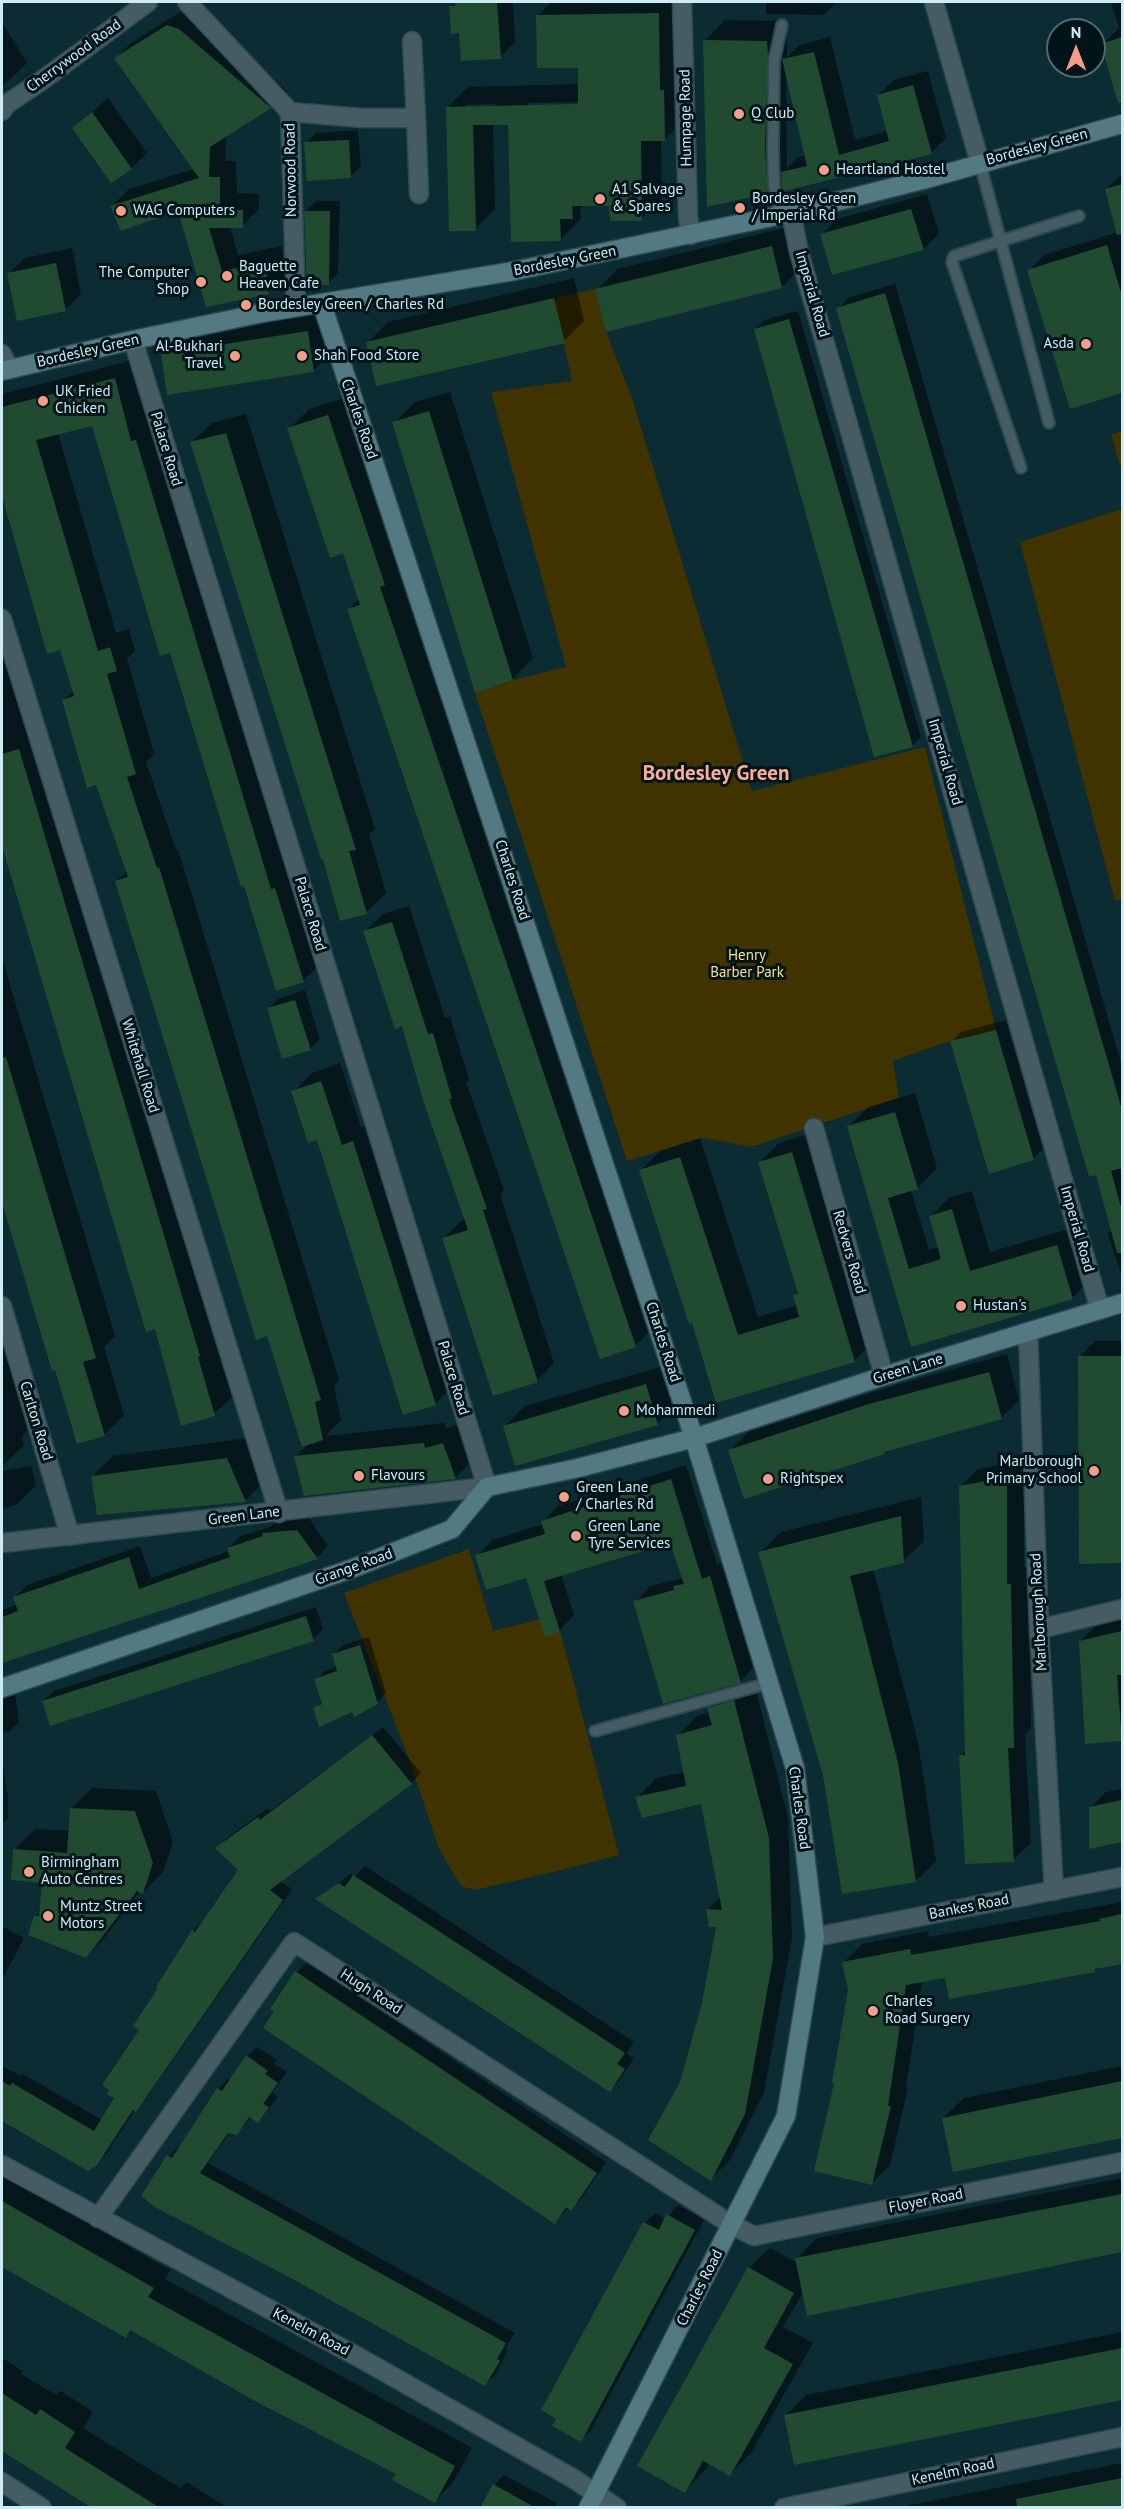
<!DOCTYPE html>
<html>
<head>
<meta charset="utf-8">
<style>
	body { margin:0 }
	#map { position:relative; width:1124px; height:2509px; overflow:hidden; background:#0b2c33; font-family:"PT Sans",sans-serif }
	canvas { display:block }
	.frame { position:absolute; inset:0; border:3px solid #ceecf3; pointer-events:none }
	.north { position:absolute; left:1046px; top:18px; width:60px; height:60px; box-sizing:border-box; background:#001419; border:2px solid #526a70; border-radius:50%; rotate:0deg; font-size:16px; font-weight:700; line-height:24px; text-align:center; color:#ceecf3 }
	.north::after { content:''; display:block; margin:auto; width:21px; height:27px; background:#f49e8a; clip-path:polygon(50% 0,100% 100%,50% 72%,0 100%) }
</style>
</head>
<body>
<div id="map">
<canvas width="1124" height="2509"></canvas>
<div class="frame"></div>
<div class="north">N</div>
</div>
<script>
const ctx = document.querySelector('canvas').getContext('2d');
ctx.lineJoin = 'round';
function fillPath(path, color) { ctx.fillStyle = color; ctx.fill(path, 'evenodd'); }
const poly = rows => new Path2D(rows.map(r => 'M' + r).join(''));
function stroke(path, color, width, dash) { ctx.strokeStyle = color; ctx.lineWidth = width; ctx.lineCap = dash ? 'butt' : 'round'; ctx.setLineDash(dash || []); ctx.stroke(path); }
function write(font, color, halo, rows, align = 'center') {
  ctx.font = font + ' "PT Sans",sans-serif'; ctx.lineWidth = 6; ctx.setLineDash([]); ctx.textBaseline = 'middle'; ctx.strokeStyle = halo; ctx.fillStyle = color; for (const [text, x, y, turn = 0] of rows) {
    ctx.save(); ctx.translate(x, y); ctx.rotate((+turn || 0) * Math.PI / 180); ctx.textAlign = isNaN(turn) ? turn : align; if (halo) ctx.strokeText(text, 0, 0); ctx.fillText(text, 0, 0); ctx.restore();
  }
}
fillPath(poly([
	[595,289,606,332,632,398,752,791,925,747,996,1030,949,1041,893,1061,899,1098,751,1147,702,1138,627,1161,475,693,513,680,566,667,491,392,572,381,554,298],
	[1122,431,1122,472,1111,434],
	[1122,509,1122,899,1115,901,1020,542],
	[469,1549,493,1631,556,1615,619,1855,562,1870,475,1890,461,1886,439,1849,409,1759,344,1593]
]), '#403300');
fillPath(poly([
	[456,2,513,2,515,42,500,57,461,32,451,7],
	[552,2,679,2,685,119,665,139,661,140,662,199,641,219,611,204,585,204,580,209,581,219,560,240,509,123,493,124,495,209,475,229,447,108,468,87,579,84,579,66,538,15],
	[586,102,586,105,528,106,528,103],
	[496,104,493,107,466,108,466,105],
	[766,2,837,2,823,15,766,14],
	[1111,2,1122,2,1122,93,1117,95,1102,45,1119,28],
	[185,9,196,13,287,91,270,107,226,135,225,161,236,161,237,193,259,194,259,209,242,226,230,226,238,255,282,246,285,276,268,293,207,305,179,209,112,206,129,189,194,169,116,58,132,42],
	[725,20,787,21,787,57,799,45,830,37,855,140,888,131,878,95,894,80,928,71,946,138,931,153,783,176,767,192,705,41],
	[786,76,806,155,798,157,787,168],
	[2,22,27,63,12,78,2,85],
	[108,98,147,153,132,168,111,181,74,128],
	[358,130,361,166,351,176,306,143,316,133],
	[1122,174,1122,217,1115,219,1106,190],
	[927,194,939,233,924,249,833,273,822,234,837,219],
	[316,201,340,201,338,273,328,283,306,211],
	[792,226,802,267,782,287,597,290,617,269],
	[1122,231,1122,391,1071,407,1029,271,1044,255],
	[72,248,81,294,65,310,9,273,25,258],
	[574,278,584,321,564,341,368,342,388,322],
	[895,284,1122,1066,1121,1274,1108,1233,1112,1229,838,309,848,298],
	[798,311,921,737,912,746,756,329,764,320],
	[328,312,334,350,313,371,163,355,183,334],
	[133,360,149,423,155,422,322,962,303,981,171,651,93,424,58,433,116,633,129,629,135,651,127,659,154,754,146,762,176,850,178,849,339,1380,334,1386,341,1420,326,1436,444,1423,446,1428,463,1423,476,1457,455,1478,295,1457,309,1443,268,1334,116,881,127,871,97,784,64,700,74,690,61,648,48,652,2,491,2,394],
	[450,392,533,658,513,679,394,423,415,402],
	[347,397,655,1326,635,1346,349,609,359,599,344,551,289,429,309,409],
	[246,414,375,829,369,834,386,893,366,912,324,857,192,442,212,423],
	[2,636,233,1396,214,1414,156,1328,147,1330,2,841],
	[409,906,445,1018,450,1016,469,1080,466,1082,504,1190,500,1194,554,1363,537,1381,444,1238,461,1221,466,1219,403,1025,365,931,383,914],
	[2,958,115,1336,104,1347,124,1415,104,1435,56,1368,53,1369,2,1197],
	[305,990,320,1039,310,1049,268,1009,278,999],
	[1006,1020,1043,1149,1033,1159,951,1042,961,1032],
	[340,1063,361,1127,372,1123,454,1385,435,1404,317,1138,293,1092,312,1073],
	[915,1093,937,1168,918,1188,911,1190,929,1250,939,1247,930,1217,950,1197,972,1191,990,1252,1076,1227,1092,1279,1072,1298,912,1345,849,1126,868,1107],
	[812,1133,874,1341,854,1361,717,1401,693,1321,641,1170,660,1151,700,1138,758,1317,797,1305,794,1295,798,1291,760,1162,779,1143],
	[2,1330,29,1429,22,1437,24,1445,2,1466],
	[1095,1341,1122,1341,1122,1562,1081,1562,1079,1357],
	[1007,1354,1019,1400,1001,1418,887,1449,884,1453,730,1450,748,1432,889,1387],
	[667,1365,678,1403,657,1424,505,1426,525,1406],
	[248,1438,266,1480,246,1500,98,1514,92,1476,113,1456],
	[1024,1460,1024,1567,1029,1567,1031,1728,1025,1735,1031,1843,1013,1860,961,1756,966,1750,960,1487,978,1469],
	[686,1465,717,1564,725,1562,755,1666,740,1682,635,1602,650,1586,683,1578,671,1541,561,1574,574,1615,559,1631,527,1576,477,1556,492,1540,544,1524,543,1522,558,1506],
	[31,1466,36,1485,16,1505,2,1509,2,1471],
	[921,1497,924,1541,903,1561,873,1569,918,1742,936,1861,916,1881,824,1774,760,1553,781,1532],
	[309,1518,328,1546,317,1558,2,1661,2,1610,17,1604,15,1597,27,1585,140,1546,151,1578,229,1551,229,1548,240,1536,270,1527,276,1522],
	[316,1607,323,1629,313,1640,43,1701,54,1691],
	[1122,1616,1122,1739,1086,1742,1080,1641,1101,1621],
	[369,1637,386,1693,377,1703,353,1710,315,1709,323,1701,316,1680,325,1671,337,1666,334,1654,343,1645],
	[754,1682,788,1818,792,1938,764,2093,730,2160,711,2179,681,2082,703,2003,718,1926,708,1909,721,1896,702,1802,637,1798,656,1778,685,1772,678,1736,697,1716,710,1712,709,1708,729,1689],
	[15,1695,19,1722,9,1732,2,1733,2,1699],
	[383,1727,421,1773,411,1783,280,1881,292,1889,145,2100,135,2110,107,2153,96,2164,80,2165,2,2119,2,2066,21,2076,23,2074,102,2120,116,2097,142,2029,193,1931,203,1921,240,1870,217,1848,227,1838,268,1808,270,1811],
	[2,1759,8,1798,8,1818,2,1825],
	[92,1788,156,1791,173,1842,163,1872,143,1893,140,1891,106,1936,86,1957,35,1916,41,1911,44,1882,15,1849,35,1829,70,1831,71,1809],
	[1122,1789,1122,1840,1091,1847,1090,1808,1106,1792],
	[365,1866,634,2042,626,2054,634,2058,620,2080,610,2090,318,1899,350,1874,354,1877],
	[1122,1900,1122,1962,1099,1966,1095,1971,946,1976,922,1981,906,2087,908,2088,890,2165,872,2183,836,2081,849,1990,844,1962,862,1944,928,1931,929,1937,1117,1903],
	[2,1926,24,1938,2,1980],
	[307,1962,606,2162,581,2199,571,2209,569,2207,555,2222,272,2008,297,1972],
	[257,2047,277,2060,274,2064,287,2072,272,2093,278,2097,258,2121,251,2117,237,2133,230,2132,208,2163,515,2333,505,2349,508,2350,495,2375,485,2384,169,2156,178,2147,180,2148,218,2089,228,2079,231,2081,247,2056],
	[1122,2066,1122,2136,954,2170,943,2118,964,2098],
	[2,2174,170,2270,165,2279,472,2448,452,2484,434,2502,398,2473,131,2330,125,2336,2,2265],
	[1122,2178,1122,2250,808,2314,804,2291,783,2327,813,2343,751,2453,730,2474,710,2463,705,2470,685,2491,749,2268,770,2248,798,2263,797,2258,817,2238],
	[678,2205,704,2220,591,2430,581,2440,645,2223,655,2213,666,2219],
	[1122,2332,1122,2399,795,2463,786,2415,806,2395],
	[2,2358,23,2371,21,2374,56,2395,61,2391,93,2412,83,2428,180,2488,187,2482,228,2508,95,2508,2,2449],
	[1122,2463,1122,2508,895,2508],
	[504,2475,557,2503,554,2508,482,2508,494,2485]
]), '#0007');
fillPath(poly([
	[455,2,497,2,501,59,461,61,459,33,451,34,449,6,455,6],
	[659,13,660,90,664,90,665,141,641,141,642,221,610,221,609,206,572,206,573,219,560,219,561,241,511,242,508,125,473,125,476,231,449,231,446,107,578,104,578,68,537,68,536,15],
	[167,25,179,29,271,108,210,147,209,177,220,177,220,210,243,210,243,228,209,228,222,271,265,262,269,294,206,307,178,211,121,231,110,206,199,178,114,58],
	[1122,37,1122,102,1118,103,1101,44],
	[703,40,767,41,768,55,765,150,768,193,707,207],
	[814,52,839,155,889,141,877,95,913,85,932,154,785,191,782,189,781,172,807,166,782,59],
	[92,112,132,169,111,183,72,128],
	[349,140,351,178,307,181,304,142],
	[1122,184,1122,234,1117,235,1105,189],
	[911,209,924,250,832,275,820,234],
	[304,211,330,211,329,285,307,285],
	[1107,245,1122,296,1122,393,1070,409,1027,270],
	[772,246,782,288,606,332,595,289],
	[56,263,66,311,17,321,7,273],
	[885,293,1122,1110,1122,1168,1111,1171,1122,1211,1122,1253,1117,1253,1096,1175,1089,1177,836,308],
	[554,298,565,343,376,386,366,342],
	[789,319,913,747,874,757,754,329],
	[308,331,314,372,167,395,161,354],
	[115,378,131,441,136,440,271,889,275,888,304,982,276,991,244,886,241,887,170,653,160,656,92,426,36,440,98,651,110,647,117,671,107,674,136,774,127,777,157,868,159,867,321,1400,315,1402,323,1440,302,1447,267,1336,256,1340,115,881,128,877,96,785,87,788,62,700,74,696,60,650,47,654,2,496,2,407],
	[429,411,513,680,475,693,392,422],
	[328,415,385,585,380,587,636,1347,600,1359,347,609,360,605,343,553,330,558,287,428],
	[226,433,356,850,349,851,367,914,340,921,323,859,321,859,190,442],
	[19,749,200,1356,198,1357,215,1416,181,1426,155,1329,146,1332,2,846,2,754],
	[392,922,428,1034,433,1033,452,1099,449,1099,487,1209,483,1210,538,1382,493,1396,442,1238,468,1230,423,1100,402,1026,395,1029,363,931],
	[295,1000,311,1050,282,1059,267,1008],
	[996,1030,1034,1160,989,1174,950,1041],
	[6,1057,96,1358,83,1362,105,1436,77,1444,55,1370,52,1371,2,1202,2,1058],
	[321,1081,342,1145,353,1141,436,1405,403,1415,317,1140,308,1143,291,1091],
	[895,1112,918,1189,888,1198,909,1269,941,1259,929,1216,952,1209,970,1271,1057,1245,1073,1299,911,1347,847,1126],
	[792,1152,855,1362,716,1403,692,1323,689,1324,639,1170,680,1157,738,1335,799,1317,793,1295,798,1293,758,1162],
	[1078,1356,1122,1356,1122,1563,1079,1564],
	[989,1372,1002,1419,884,1452,885,1454,744,1499,728,1450,869,1404],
	[646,1384,658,1425,515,1466,503,1426],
	[424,1443,425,1448,443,1443,456,1479,304,1496,294,1456],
	[227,1458,246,1502,97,1515,91,1476],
	[1007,1477,1007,1584,1011,1584,1014,1748,1008,1748,1014,1862,965,1864,959,1755,965,1755,959,1486],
	[671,1479,702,1579,710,1576,741,1683,663,1704,633,1601,674,1590,673,1586,684,1584,670,1543,544,1581,560,1632,545,1637,526,1578,486,1590,475,1555,545,1534,541,1521],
	[901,1516,904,1563,850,1576,898,1763,916,1882,842,1894,823,1775,758,1552],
	[297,1530,318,1559,2,1663,2,1617,18,1611,13,1597,129,1557,139,1589,230,1557,227,1548,263,1536,262,1533],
	[306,1616,314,1641,50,1726,42,1701],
	[1122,1631,1122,1675,1117,1675,1122,1741,1085,1744,1079,1641],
	[360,1645,378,1704,354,1717,352,1712,319,1727,313,1708,322,1704,314,1679,337,1671,332,1654],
	[734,1700,769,1838,773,1959,745,2114,711,2181,648,2140,680,2082,702,2003,716,1927,709,1927,706,1909,722,1910,701,1804,642,1818,635,1797,686,1786,676,1735,712,1725,707,1708],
	[372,1735,412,1784,270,1890,283,1900,136,2112,133,2110,97,2165,88,2171,2,2121,2,2081,10,2086,12,2083,94,2131,114,2098,107,2094,109,2090,102,2085,139,2030,133,2026,158,1988,156,1987,192,1930,195,1932,238,1870,215,1848,258,1817,260,1820],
	[1122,1800,1122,1842,1089,1849,1089,1807],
	[70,1808,135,1811,153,1863,143,1894,137,1891,86,1958,28,1935,34,1916,39,1916,42,1883,11,1880,13,1849,67,1853],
	[353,1875,625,2053,617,2064,625,2069,610,2092,315,1899,339,1883,345,1887],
	[1122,1914,1122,1964,1095,1969,1095,1972,949,1999,945,1978,906,1985,888,2106,891,2106,872,2185,814,2171,834,2083,832,2082,848,1990,842,1962,910,1949,911,1955,1100,1921,1099,1919],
	[295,1971,597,2173,571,2211,566,2207,555,2224,263,2028,274,2011,270,2009],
	[246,2055,268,2071,265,2074,278,2083,263,2104,269,2107,258,2123,249,2117,237,2135,228,2133,200,2173,506,2343,497,2359,500,2361,485,2386,289,2277,155,2207,141,2196,167,2155,172,2158,217,2088,222,2091],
	[1122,2081,1122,2138,953,2172,942,2118],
	[1122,2194,1122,2252,807,2316,795,2258],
	[2,2201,154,2288,148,2297,455,2466,435,2503,392,2480,396,2474,257,2402,130,2330,126,2338,2,2267],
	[666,2214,695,2230,581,2442,552,2426,556,2419,541,2410,643,2222,659,2230],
	[748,2267,794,2293,764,2348,793,2364,730,2476,703,2461,685,2493,637,2466],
	[1122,2348,1122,2400,794,2465,784,2415],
	[2,2393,36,2415,40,2409,75,2432,65,2448,160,2508,92,2508,2,2451],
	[1122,2478,1122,2508,1017,2508,1016,2499],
	[493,2484,536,2508,480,2508]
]), '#214b30');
const lane = poly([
	[980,163,1049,423],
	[780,216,774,186,773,150,774,61,782,25],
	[1021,468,952,262,954,256,1079,216],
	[595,1731,769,1683]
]);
const street = poly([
	[187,2,290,112,296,307],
	[682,2,688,217,691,235],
	[934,2,980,163],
	[2,111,7,104,44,79,148,2],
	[290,112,362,118,416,118,412,41],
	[416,118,419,194],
	[791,213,799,252,1100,1310],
	[2,354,9,369],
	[2,619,279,1513],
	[814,1128,884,1376],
	[2,1306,70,1536],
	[1028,1332,1039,1629,1054,1891],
	[2,1543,487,1487,133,340],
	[1039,1629,1122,1609],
	[815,1937,1122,1877],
	[2,2165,360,2358,574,2479,617,2508],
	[98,2218,294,1942,732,2225,754,2236,1122,2162],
	[2,2482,42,2508],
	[784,2508,1122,2437]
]);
const secondary = poly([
	[322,304,694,1438,795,1768,815,1937,786,2116,588,2508],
	[2,371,133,340,262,313,514,271,791,213,930,178,1122,124],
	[2,1688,351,1569,452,1529,487,1487,578,1468,694,1438,884,1376,1122,1303]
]);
stroke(lane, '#2a4b52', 14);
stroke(street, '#2a4b52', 21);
stroke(secondary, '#2a4b52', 21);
stroke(lane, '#455c62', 10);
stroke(street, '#455c62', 18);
stroke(secondary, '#537a82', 18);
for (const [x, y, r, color] of [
	[739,114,6,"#f49e8a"],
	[824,170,6,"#f49e8a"],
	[600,199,6,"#f49e8a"],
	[740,208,6,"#f49e8a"],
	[121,211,6,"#f49e8a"],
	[227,276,6,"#f49e8a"],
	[201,282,6,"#f49e8a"],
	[246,305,6,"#f49e8a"],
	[1086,344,6,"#f49e8a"],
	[235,356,6,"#f49e8a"],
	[302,356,6,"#f49e8a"],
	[43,401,6,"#f49e8a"],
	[961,1306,6,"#f49e8a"],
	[624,1411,6,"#f49e8a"],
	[1094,1471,6,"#f49e8a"],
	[359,1476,6,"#f49e8a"],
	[768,1479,6,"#f49e8a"],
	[564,1497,6,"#f49e8a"],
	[576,1536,6,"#f49e8a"],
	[29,1872,6,"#f49e8a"],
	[48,1916,6,"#f49e8a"],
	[873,2011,6,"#f49e8a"]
]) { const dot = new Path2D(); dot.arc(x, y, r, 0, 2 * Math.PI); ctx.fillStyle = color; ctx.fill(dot); stroke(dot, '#001419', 2); }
write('15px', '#ceecf3', '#001419', [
	["Cherrywood Road",74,56,-36],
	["Humpage Road",686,118,-91],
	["Bordesley Green",1037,147,-15],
	["Norwood Road",291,170,-91],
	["Bordesley Green",565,261,-11],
	["Imperial Road",812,294,74],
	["Bordesley Green",88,351,-13],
	["Charles Road",359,419,71],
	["Palace Road",166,449,73],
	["Imperial Road",945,762,74],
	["Charles Road",512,880,72],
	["Palace Road",310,914,73],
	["Whitehall Road",140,1066,73],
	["Imperial Road",1077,1229,74],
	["Redvers Road",849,1252,74],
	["Charles Road",663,1342,72],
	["Green Lane",908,1369,-17],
	["Palace Road",453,1378,73],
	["Carlton Road",36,1421,73],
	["Green Lane",244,1516,-7],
	["Grange Road",354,1567,-20],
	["Marlborough Road",1039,1612,-93],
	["Charles Road",799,1808,82],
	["Bankes Road",969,1907,-11],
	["Hugh Road",371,1992,33],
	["Floyer Road",926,2201,-11],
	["Charles Road",700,2288,-63],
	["Kenelm Road",311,2332,28],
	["Kenelm Road",953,2472,-12]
]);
write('15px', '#ceecf3', '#001419', [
	["Q Club",751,114],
	["Heartland Hostel",836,170],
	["A1 Salvage",612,190],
	["& Spares",612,207],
	["Bordesley Green",752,199],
	["/ Imperial Rd",752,216],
	["WAG Computers",133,211],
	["Baguette",239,267],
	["Heaven Cafe",239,284],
	["The Computer",189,273,"right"],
	["Shop",189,290,"right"],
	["Bordesley Green / Charles Rd",258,305],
	["Asda",1074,344,"right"],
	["Al-Bukhari",223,347,"right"],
	["Travel",223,364,"right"],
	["Shah Food Store",314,356],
	["UK Fried",55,392],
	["Chicken",55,409],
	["Hustan's",973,1306],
	["Mohammedi",636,1411],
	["Marlborough",1082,1462,"right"],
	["Primary School",1082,1479,"right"],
	["Flavours",371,1476],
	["Rightspex",780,1479],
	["Green Lane",576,1488],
	["/ Charles Rd",576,1505],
	["Green Lane",588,1527],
	["Tyre Services",588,1544],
	["Birmingham",41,1863],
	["Auto Centres",41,1880],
	["Muntz Street",60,1907],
	["Motors",60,1924],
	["Charles",885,2002],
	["Road Surgery",885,2019]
], 'left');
write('15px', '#fce182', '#001419', [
	["Henry",747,956],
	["Barber Park",747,973]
]);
write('bold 21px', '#fdac99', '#001419', [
	["Bordesley Green",716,774]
]);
</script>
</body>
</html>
